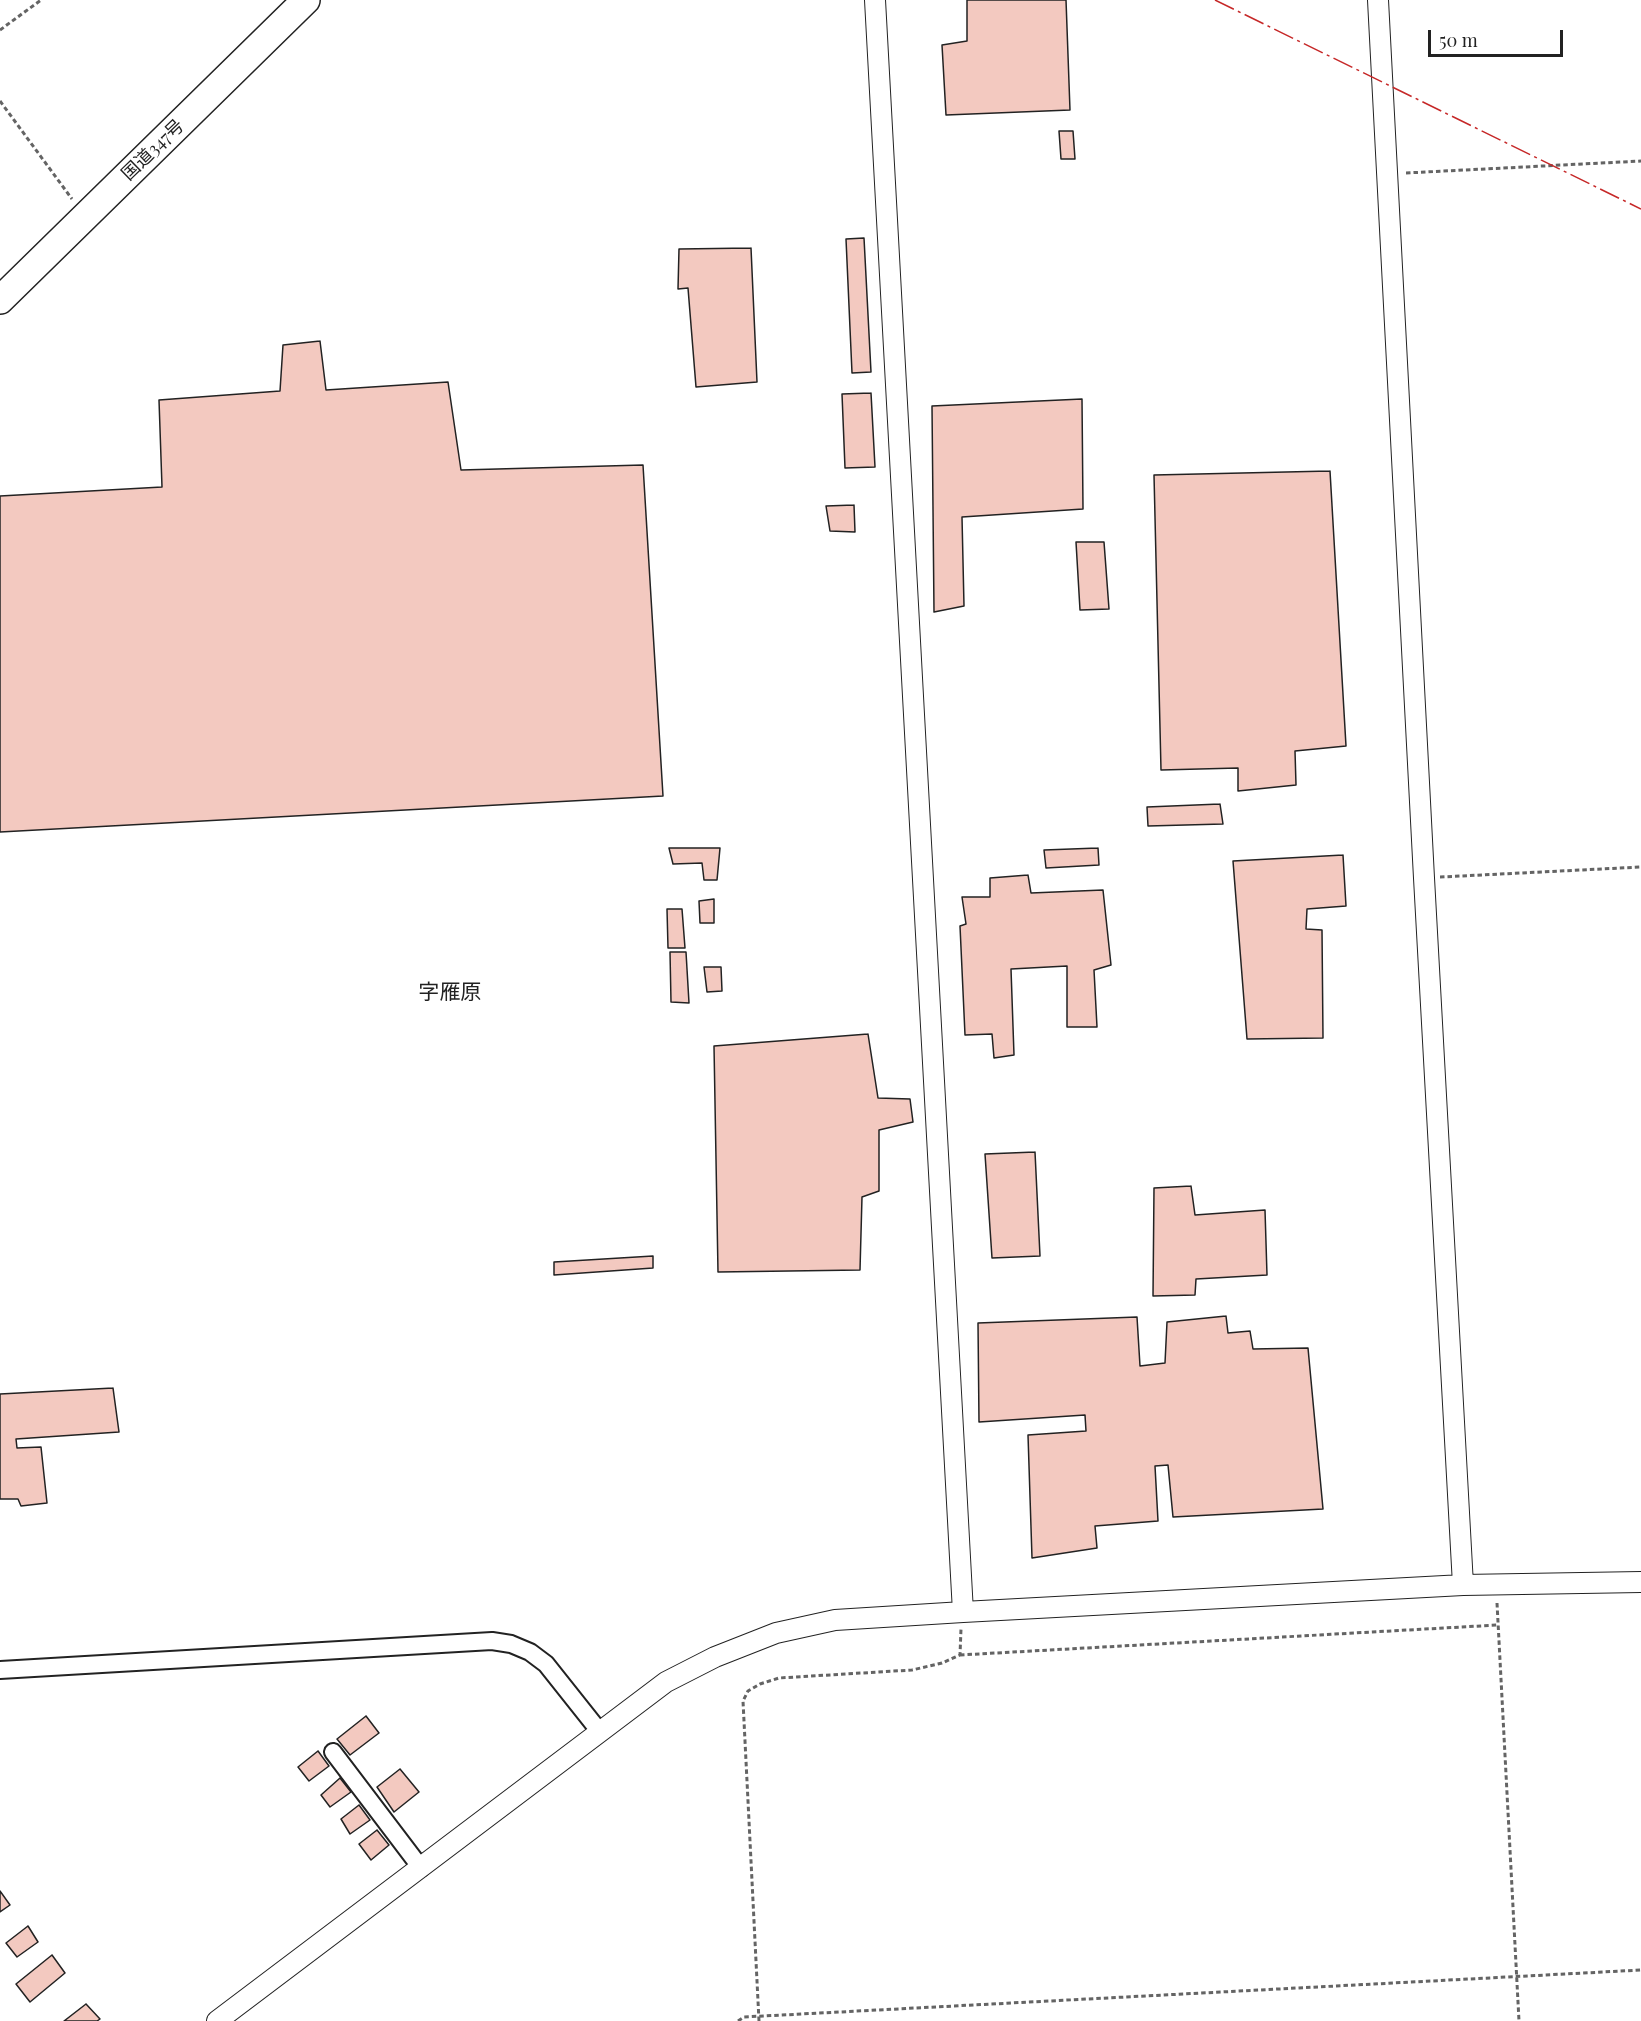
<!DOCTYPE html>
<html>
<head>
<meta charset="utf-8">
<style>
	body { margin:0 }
	#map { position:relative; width:1641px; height:2021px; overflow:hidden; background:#fff; font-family:"Playfair Display",serif }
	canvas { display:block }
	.scale { position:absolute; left:1428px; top:30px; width:135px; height:27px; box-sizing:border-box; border:3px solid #222; border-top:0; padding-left:8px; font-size:18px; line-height:21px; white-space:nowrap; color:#222; -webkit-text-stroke:4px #fff; paint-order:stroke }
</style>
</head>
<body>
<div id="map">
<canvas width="1641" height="2021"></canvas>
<div class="scale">50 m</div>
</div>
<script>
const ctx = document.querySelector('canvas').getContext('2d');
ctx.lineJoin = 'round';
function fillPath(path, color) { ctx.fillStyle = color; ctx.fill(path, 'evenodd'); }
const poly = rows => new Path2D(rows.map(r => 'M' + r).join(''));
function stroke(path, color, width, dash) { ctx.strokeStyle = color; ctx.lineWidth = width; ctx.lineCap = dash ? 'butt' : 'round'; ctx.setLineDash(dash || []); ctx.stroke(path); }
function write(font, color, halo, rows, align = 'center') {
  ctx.font = font + ' "Playfair Display","Noto Sans JP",serif'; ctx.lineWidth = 4.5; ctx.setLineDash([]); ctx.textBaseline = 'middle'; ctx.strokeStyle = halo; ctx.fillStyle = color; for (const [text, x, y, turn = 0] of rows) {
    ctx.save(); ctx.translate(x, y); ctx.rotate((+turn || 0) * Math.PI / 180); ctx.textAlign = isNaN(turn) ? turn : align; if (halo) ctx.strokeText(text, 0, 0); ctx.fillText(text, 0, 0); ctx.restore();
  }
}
const building = poly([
	[967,0,1066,0,1070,110,946,115,942,45,967,41,967,0],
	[1059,131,1073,131,1075,159,1061,159,1059,131],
	[864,238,871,372,852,373,846,239,864,238],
	[751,248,757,382,696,387,688,288,678,289,679,249,751,248],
	[320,341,326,390,448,382,461,470,643,465,663,796,0,832,0,496,162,487,159,400,280,391,283,345,320,341],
	[871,393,875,467,845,468,842,394,871,393],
	[1082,399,1083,509,962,517,964,606,934,612,932,406,1082,399],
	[1330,471,1346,746,1295,751,1296,785,1238,791,1238,768,1161,770,1154,475,1330,471],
	[854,505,855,532,830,531,826,506,854,505],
	[1076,542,1104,542,1109,609,1080,610,1076,542],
	[1220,804,1223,824,1148,826,1147,807,1220,804],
	[669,848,720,848,717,880,704,880,702,863,673,864,669,848],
	[1098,848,1099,865,1046,868,1044,850,1098,848],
	[1343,855,1346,906,1307,909,1306,929,1322,930,1323,1038,1247,1039,1233,861,1343,855],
	[1028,875,1031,893,1103,890,1111,965,1094,970,1097,1027,1067,1027,1067,966,1011,969,1014,1055,994,1058,992,1034,965,1035,960,926,966,924,962,897,990,897,990,878,1028,875],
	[714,899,714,923,700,923,699,901,714,899],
	[667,909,682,909,685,948,668,948,667,909],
	[670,952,686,952,689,1003,671,1002,670,952],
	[704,967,721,967,722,991,707,992,704,967],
	[868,1034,878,1098,910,1099,913,1122,879,1130,879,1191,862,1197,860,1270,718,1272,714,1046,868,1034],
	[1035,1152,1040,1256,992,1258,985,1154,1035,1152],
	[1191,1186,1195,1215,1265,1210,1267,1275,1196,1279,1195,1295,1153,1296,1154,1188,1191,1186],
	[653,1256,653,1268,554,1275,554,1262,653,1256],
	[1226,1316,1228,1333,1250,1331,1253,1349,1308,1348,1323,1509,1173,1517,1168,1465,1155,1466,1158,1521,1095,1526,1097,1548,1032,1558,1028,1435,1086,1431,1085,1415,979,1422,978,1323,1137,1317,1140,1366,1165,1363,1167,1322,1226,1316],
	[113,1388,119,1432,16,1439,17,1448,41,1447,47,1503,21,1506,18,1499,0,1499,0,1394,113,1388],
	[366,1716,379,1733,350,1755,337,1739,366,1716],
	[318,1751,329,1766,309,1781,298,1767,318,1751],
	[400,1769,419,1792,394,1812,377,1787,400,1769],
	[340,1778,351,1792,330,1807,321,1795,340,1778],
	[359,1805,370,1820,350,1834,341,1819,359,1805],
	[377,1830,389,1845,371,1860,359,1844,377,1830],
	[0,1891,10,1905,0,1912,0,1891],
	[28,1926,38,1942,17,1957,6,1943,28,1926],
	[52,1955,65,1973,30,2002,16,1984,52,1955],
	[86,2004,100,2019,97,2021,64,2021,86,2004]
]);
fillPath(building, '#f3c9c0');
stroke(building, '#222', 1.5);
const minor = poly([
	[0,1670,492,1641,511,1644,530,1652,546,1664,600,1732],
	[333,1752,421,1868]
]);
const tertiary = poly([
	[875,0,963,1612],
	[1378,0,1424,878,1463,1585],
	[217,2021,666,1682,715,1657,776,1633,835,1620,963,1612,1463,1585,1641,1582]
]);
const trunk = poly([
	[0,300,306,0]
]);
stroke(minor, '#222', 20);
stroke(tertiary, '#222', 22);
stroke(trunk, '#222', 30);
stroke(poly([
	[0,30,41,0],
	[0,101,72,199],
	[1406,173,1641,161],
	[1440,877,1641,867],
	[1497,1603,1519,2021],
	[960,1655,1498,1625],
	[738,2021,744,2017,1641,1970],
	[759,2021,743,1701,748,1691,760,1684,779,1678,912,1670,942,1663,960,1655,961,1629]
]), '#646464', 3, [4.5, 3]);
stroke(minor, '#fff', 16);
stroke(tertiary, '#fff', 20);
stroke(trunk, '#fff', 27);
stroke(poly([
	[1215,0,1641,209]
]), '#c62828', 1.5, [21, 4.5, 3, 4.5]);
write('18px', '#222', '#fff', [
	["国道347号",153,150,-44]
]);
write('21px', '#222', '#fff', [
	["字雁原",450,992]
]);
</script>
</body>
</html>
